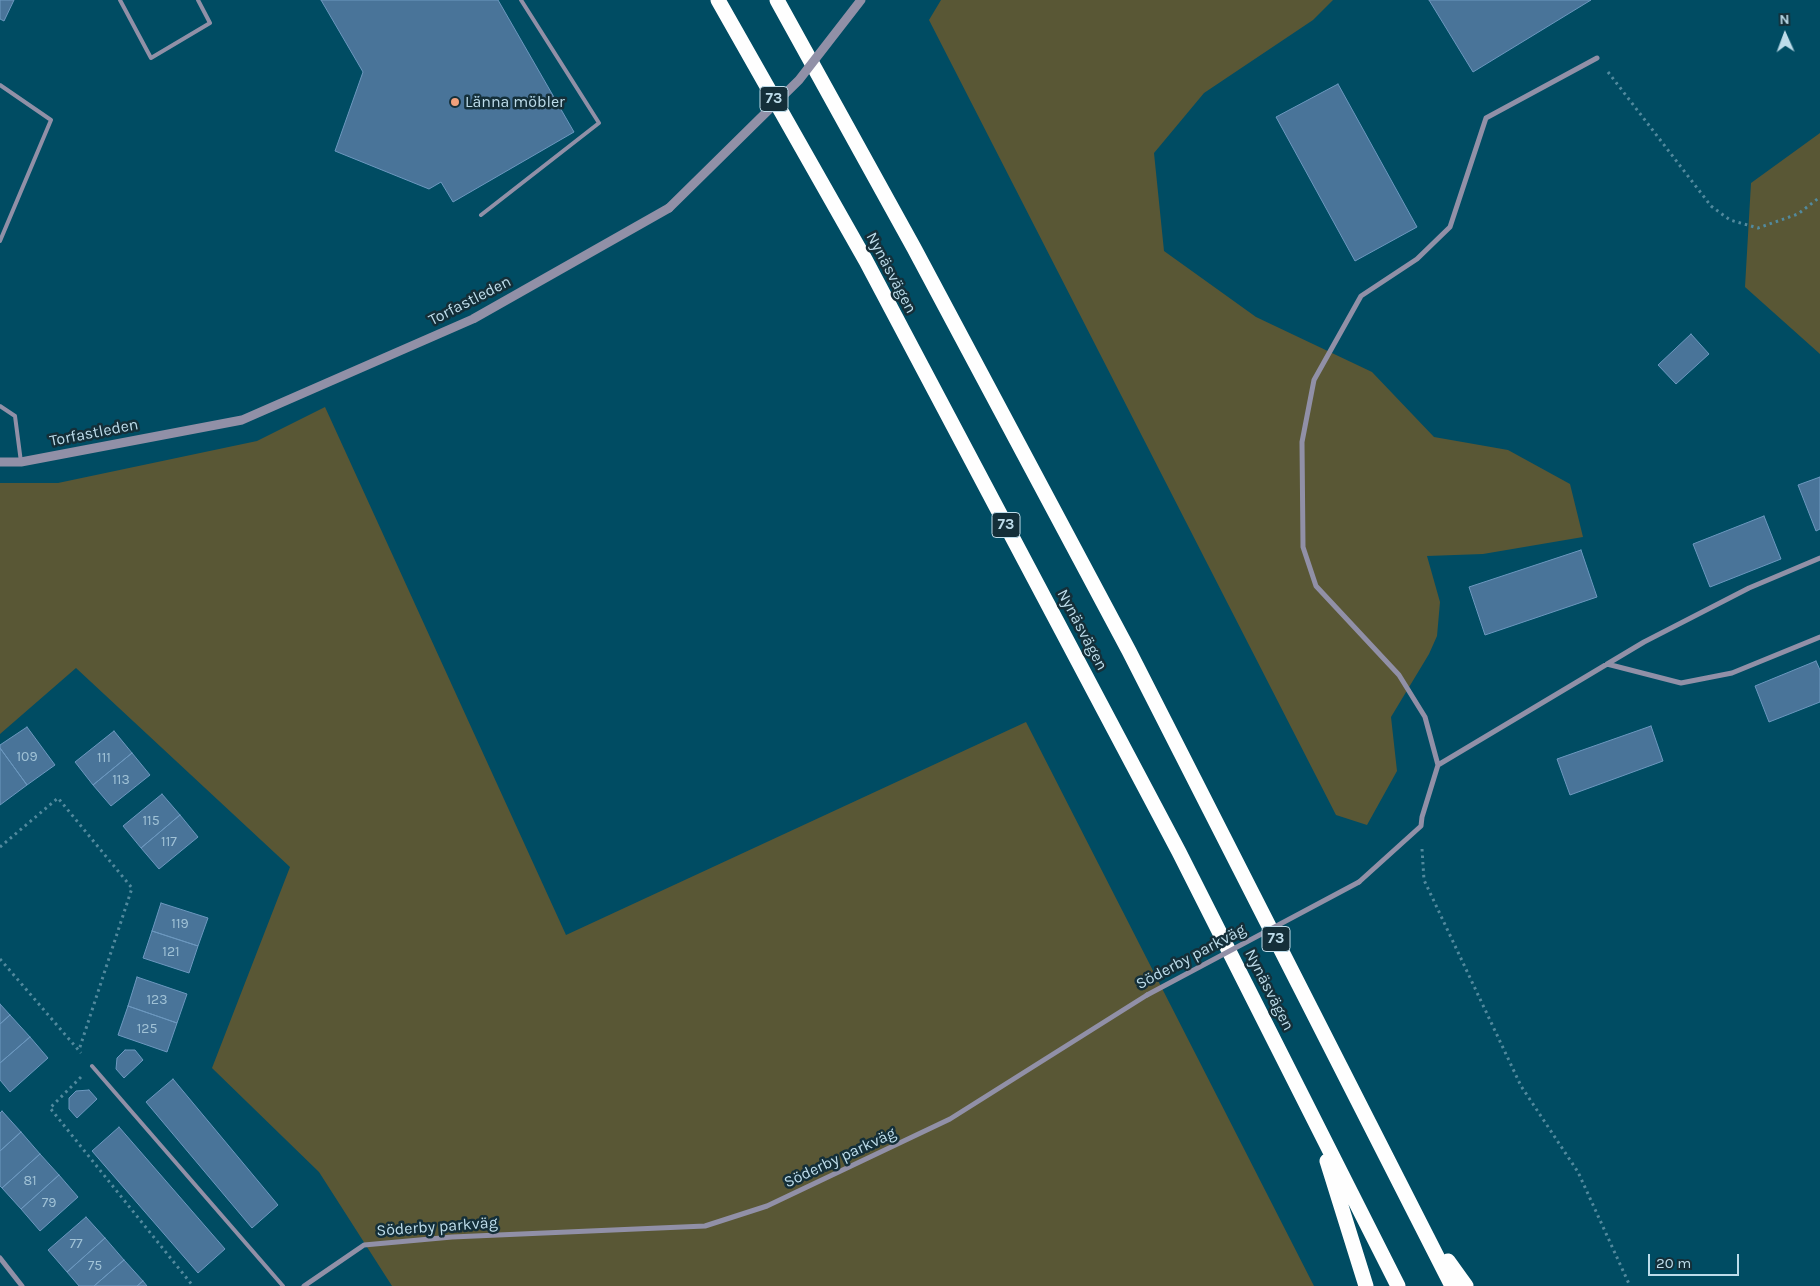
<!DOCTYPE html>
<html>
<head>
<meta charset="utf-8">
<style>
	body { margin:0 }
	#map { position:relative; width:1820px; height:1286px; overflow:hidden; background:#004c63; font-family:Karla,sans-serif }
	canvas { display:block }
	.north { position:absolute; left:1760px; top:10px; width:50px; height:50px; -webkit-text-stroke:4px #142f39; paint-order:stroke; rotate:358deg; font-size:14px; font-weight:700; line-height:20px; text-align:center; color:#bddcea }
	.north::after { content:''; display:block; margin:auto; width:18px; height:22px; background:#bddcea; clip-path:polygon(50% 0,100% 100%,50% 72%,0 100%) }
	.scale { position:absolute; left:1648px; top:1254px; width:91px; height:22px; box-sizing:border-box; border:2px solid #bddcea; border-top:0; padding-left:6px; font-size:15px; line-height:18px; white-space:nowrap; color:#bddcea; -webkit-text-stroke:4px #142f39; paint-order:stroke }
</style>
</head>
<body>
<div id="map">
<canvas width="1820" height="1286"></canvas>
<div class="north">N</div>
<div class="scale">20 m</div>
</div>
<script>
const ctx = document.querySelector('canvas').getContext('2d');
ctx.lineJoin = 'round';
function fillPath(path, color) { ctx.fillStyle = color; ctx.fill(path, 'evenodd'); }
const poly = rows => new Path2D(rows.map(r => 'M' + r).join(''));
function stroke(path, color, width, dash) { ctx.strokeStyle = color; ctx.lineWidth = width; ctx.lineCap = dash ? 'butt' : 'round'; ctx.setLineDash(dash || []); ctx.stroke(path); }
function write(font, color, halo, rows, align = 'center') {
  ctx.font = font + ' Karla,sans-serif'; ctx.lineWidth = 5; ctx.setLineDash([]); ctx.textBaseline = 'middle'; ctx.strokeStyle = halo; ctx.fillStyle = color; for (const [text, x, y, turn = 0] of rows) {
    ctx.save(); ctx.translate(x, y); ctx.rotate((+turn || 0) * Math.PI / 180); ctx.textAlign = isNaN(turn) ? turn : align; if (halo) ctx.strokeText(text, 0, 0); ctx.fillText(text, 0, 0); ctx.restore();
  }
}
fillPath(poly([
	[941,0,1333,0,1313,20,1204,93,1154,153,1164,251,1256,317,1372,372,1434,437,1508,450,1570,484,1583,537,1483,554,1427,556,1440,602,1437,636,1429,654,1391,717,1397,771,1367,825,1336,815,929,20],
	[1820,133,1820,354,1745,287,1751,183],
	[325,407,566,935,1026,722,1314,1286,392,1286,319,1172,212,1068,290,867,76,668,0,734,0,483,58,483,257,441]
]), '#595735');
const building = poly([
	[0,0,14,0,4,21,0,19,0,0],
	[321,0,498,0,574,132,453,202,441,182,429,189,335,151,363,72,321,0],
	[1429,0,1591,0,1473,72,1429,0],
	[1338,84,1417,227,1355,261,1276,117,1338,84],
	[1691,334,1709,354,1676,384,1658,365,1691,334],
	[1820,477,1820,529,1816,531,1798,485,1820,477],
	[1764,516,1781,559,1710,587,1693,544,1764,516],
	[1581,550,1597,597,1485,635,1469,587,1581,550],
	[1816,661,1820,670,1820,702,1769,722,1755,686,1816,661],
	[1651,726,1663,761,1570,795,1557,759,1651,726],
	[27,727,55,765,27,785,0,748,0,745,27,727],
	[114,731,132,753,93,785,75,762,114,731],
	[0,748,27,785,0,805,0,748],
	[132,753,150,775,111,806,93,785,132,753],
	[162,794,180,815,141,848,123,826,162,794],
	[180,815,198,837,159,869,141,848,180,815],
	[161,903,208,918,198,946,152,931,161,903],
	[152,931,198,946,189,973,143,958,152,931],
	[137,977,187,994,177,1023,128,1006,137,977],
	[0,1004,10,1015,0,1024,0,1004],
	[128,1006,177,1023,167,1052,118,1035,128,1006],
	[10,1015,30,1037,0,1063,0,1024,10,1015],
	[30,1037,48,1058,10,1092,0,1080,0,1063,30,1037],
	[125,1050,135,1050,143,1060,124,1078,116,1069,117,1058,125,1050],
	[173,1079,278,1205,252,1228,146,1102,173,1079],
	[89,1090,97,1099,77,1118,69,1109,69,1098,76,1091,89,1090],
	[2,1111,21,1132,0,1151,0,1113,2,1111],
	[119,1127,225,1249,198,1273,92,1151,119,1127],
	[21,1132,40,1154,2,1188,0,1186,0,1151,21,1132],
	[40,1154,59,1175,21,1209,2,1188,40,1154],
	[59,1175,78,1197,40,1231,21,1209,59,1175],
	[86,1217,105,1238,67,1272,48,1250,86,1217],
	[105,1238,124,1260,94,1286,79,1286,67,1272,105,1238],
	[124,1260,143,1281,137,1286,94,1286,124,1260],
	[143,1281,147,1286,137,1286,143,1281]
]);
fillPath(building, '#497499');
stroke(building, '#6c98bf', 1);
stroke(poly([
	[1608,72,1711,206,1730,220,1758,228,1798,214,1820,197],
	[0,847,58,798,132,888,79,1050],
	[1422,849,1424,880,1521,1086,1578,1172,1630,1286],
	[0,959,81,1053],
	[81,1077,50,1108,193,1286]
]), '#528a9e', 3, [2.5, 4]);
stroke(poly([
	[120,0,151,58,210,23,198,0],
	[0,85,51,120,0,241],
	[481,215,599,123,521,0],
	[0,406,15,416,21,462],
	[92,1066,283,1286]
]), '#9190a7', 4);
stroke(poly([
	[1607,664,1681,683,1732,673,1820,637],
	[1438,765,1644,642,1749,588,1820,558],
	[1359,882,1421,826,1422,817,1438,765,1425,717,1399,675,1316,586,1303,547,1302,442,1314,380,1361,296,1417,259,1450,227,1486,118,1597,58],
	[0,1258,22,1286],
	[304,1286,364,1245,452,1237,705,1226,767,1206,950,1119,1147,995]
]), '#9190a7', 5);
stroke(poly([
	[0,462,21,462,242,420,473,319,669,208]
]), '#9190a7', 9);
stroke(poly([
	[718,0,866,261,1179,852,1398,1286],
	[777,0,914,248,1129,651,1452,1286],
	[1327,1161,1366,1286],
	[1448,1261,1466,1286]
]), '#fefefe', 15);
stroke(poly([
	[1147,995,1359,882]
]), '#9190a7', 5);
stroke(poly([
	[669,208,799,80,861,0]
]), '#9190a7', 9);
for (const [x, y, r, color] of [
	[455,102,5,"#f1a17c"]
]) { const dot = new Path2D(); dot.arc(x, y, r, 0, 2 * Math.PI); ctx.fillStyle = color; ctx.fill(dot); stroke(dot, '#142f39', 2); }
write('14px', '#a0c2d6', null, [
	["109",27,757],
	["111",104,758],
	["113",121,780],
	["115",151,821],
	["117",169,842],
	["119",180,924],
	["121",171,952],
	["123",157,1000],
	["125",147,1029],
	["81",30,1181],
	["79",49,1203],
	["77",76,1244],
	["75",95,1266]
]);
for (const [x, y, w] of [
	[774,99,28],
	[1006,525,28],
	[1276,939,28]
]) { const box = new Path2D(); box.roundRect(x - w / 2, y - 12.5, w, 25, 4); ctx.fillStyle = '#142f39'; ctx.fill(box); stroke(box, '#bddcea', 1); }
write('bold 15px', '#bddcea', null, [
	["73",774,99],
	["73",1006,525],
	["73",1276,939]
]);
write('16px', '#bddcea', '#142f39', [
	["Länna möbler",465,102]
], 'left');
write('16px', '#bddcea', '#142f39', [
	["Nynäsvägen",891,273,62],
	["Torfastleden",470,301,-27],
	["Torfastleden",94,433,-11],
	["Nynäsvägen",1082,630,62],
	["Söderby parkväg",1191,957,-28],
	["Nynäsvägen",1269,990,63],
	["Söderby parkväg",840,1158,-25],
	["Söderby parkväg",437,1227,-4]
]);
</script>
</body>
</html>
